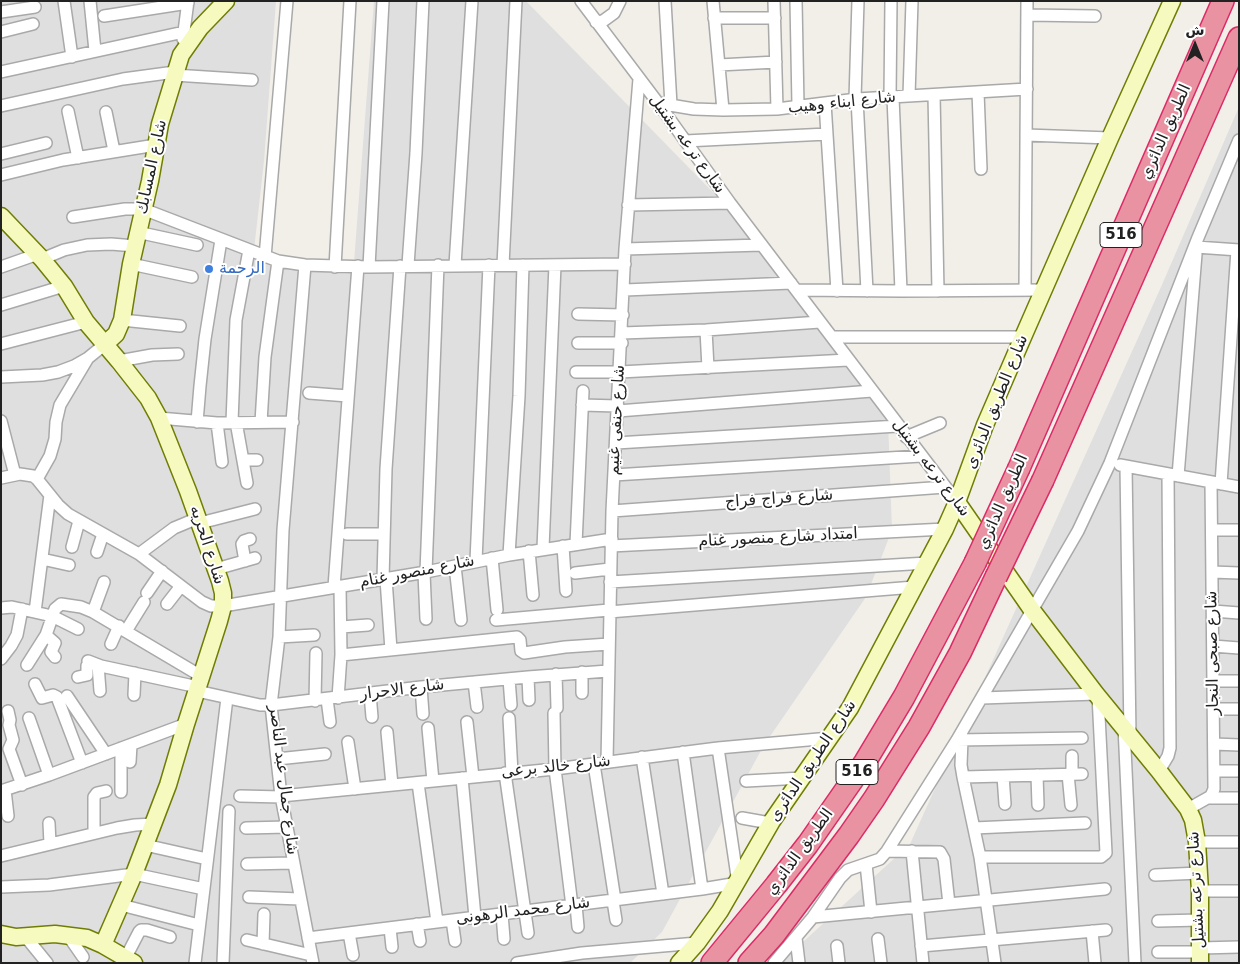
<!DOCTYPE html>
<html>
<head>
<meta charset="utf-8">
<style>
	body { margin:0 }
	#map { position:relative; width:1240px; height:964px; overflow:hidden; background:#f2efe9; font-family:"DejaVu Sans","Noto Naskh Arabic",sans-serif }
	canvas { display:block }
	.frame { position:absolute; inset:0; border:2px solid #222; pointer-events:none }
	.north { position:absolute; left:1170px; top:20px; width:50px; height:50px; -webkit-text-stroke:4px #fff; paint-order:stroke; rotate:0deg; font-size:14px; font-weight:700; line-height:20px; text-align:center; color:#222 }
	.north::after { content:''; display:block; margin:auto; width:18px; height:22px; background:#222; clip-path:polygon(50% 0,100% 100%,50% 72%,0 100%) }
</style>
</head>
<body>
<div id="map">
<canvas width="1240" height="964"></canvas>
<div class="frame"></div>
<div class="north">ش</div>
</div>
<script>
const ctx = document.querySelector('canvas').getContext('2d');
ctx.lineJoin = 'round';
function fillPath(path, color) { ctx.fillStyle = color; ctx.fill(path, 'evenodd'); }
const poly = rows => new Path2D(rows.map(r => 'M' + r).join(''));
function stroke(path, color, width, dash) { ctx.strokeStyle = color; ctx.lineWidth = width; ctx.lineCap = dash ? 'butt' : 'round'; ctx.setLineDash(dash || []); ctx.stroke(path); }
function write(font, color, halo, rows, align = 'center') {
  ctx.font = font + ' "DejaVu Sans","Noto Naskh Arabic",sans-serif'; ctx.lineWidth = 4; ctx.setLineDash([]); ctx.textBaseline = 'middle'; ctx.strokeStyle = halo; ctx.fillStyle = color; for (const [text, x, y, turn = 0] of rows) {
    ctx.save(); ctx.translate(x, y); ctx.rotate((+turn || 0) * Math.PI / 180); ctx.textAlign = isNaN(turn) ? turn : align; if (halo) ctx.strokeText(text, 0, 0); ctx.fillText(text, 0, 0); ctx.restore();
  }
}
fillPath(poly([
	[1,1,276,1,264,161,253,259,354,262,374,1,526,1,741,221,888,420,892,530,866,597,764,745,662,932,630,963,1,963],
	[1239,107,1239,963,780,963,910,844,1161,287]
]), '#e0dfdf');
const street = poly([
	[64,1,72,57],
	[90,1,95,51],
	[581,1,658,103,730,203,957,502],
	[665,1,671,105],
	[713,1,723,110],
	[774,1,777,109],
	[796,1,798,106],
	[1,12,35,7],
	[1027,15,1095,16],
	[104,16,188,3],
	[714,18,775,18],
	[596,22,603,21,614,13,620,1],
	[1,32,33,24],
	[183,39,188,1],
	[719,65,776,62],
	[1,72,184,32],
	[174,75,252,80],
	[978,92,981,169],
	[934,95,938,291],
	[909,96,912,1],
	[890,97,891,1],
	[893,97,901,291],
	[855,99,858,1],
	[857,99,867,291],
	[658,103,694,109,723,110,777,109,857,99,1027,89],
	[825,103,837,291],
	[1,106,123,79,175,72],
	[68,111,78,158],
	[106,112,114,151],
	[1026,135,1110,138],
	[685,141,827,134],
	[1,154,46,143],
	[1,175,63,160,156,145],
	[628,205,730,203],
	[73,217,125,209,143,209,278,261,305,265,369,267,625,264],
	[137,232,197,245],
	[1196,247,1239,250],
	[625,249,762,245],
	[265,257,287,1],
	[42,259,64,250,87,245,111,244,135,246],
	[131,264,192,277],
	[305,265,283,530,279,637,271,705,281,796,313,963],
	[408,265,416,153,423,1],
	[455,265,472,1],
	[503,265,516,1],
	[1,267,38,254],
	[335,267,350,1],
	[369,267,383,1],
	[625,290,791,283],
	[797,290,901,291,1043,290],
	[1025,290,1027,1],
	[1,305,64,286],
	[578,314,623,315],
	[122,320,180,326],
	[706,330,708,368],
	[622,333,706,330,820,322],
	[832,337,1023,337],
	[578,343,622,343],
	[1,344,86,322],
	[119,361,152,355,178,354],
	[576,372,620,372,848,360],
	[1,377,42,375,58,372,74,366,88,358,104,345],
	[309,393,348,396],
	[582,405,618,406],
	[618,411,872,391],
	[159,418,217,423,293,422],
	[1,421,15,475],
	[197,422,200,386,205,339,221,240],
	[232,422,236,320,249,250],
	[236,422,247,483],
	[261,422,265,357,278,261],
	[217,423,222,462],
	[906,437,940,423],
	[616,443,898,426],
	[243,460,257,460],
	[1120,465,1239,487],
	[1126,466,1130,735],
	[614,475,921,456],
	[1178,476,1196,254],
	[1,478,20,474,33,476,37,479,58,505,68,514,139,554,202,602,211,606,223,606,426,572,509,555,612,539],
	[37,479,50,456,55,439,56,422,60,405,88,358],
	[1221,484,1237,250],
	[612,511,945,487],
	[200,523,255,509],
	[1212,530,1239,530],
	[347,534,384,534],
	[576,544,583,391],
	[563,546,566,591],
	[611,546,945,529],
	[72,547,79,521],
	[543,548,555,265],
	[529,551,533,595],
	[97,552,103,534],
	[139,554,174,528,198,518],
	[509,555,519,396,523,265],
	[492,558,497,610],
	[42,559,69,565],
	[245,561,242,544,244,541,250,539],
	[476,561,489,265],
	[455,566,461,620],
	[216,569,255,558],
	[426,572,438,265],
	[1212,572,1239,573],
	[424,573,426,619],
	[575,573,610,569],
	[383,579,386,469,400,266],
	[386,579,391,650],
	[610,582,927,563],
	[334,587,358,266],
	[147,593,162,571],
	[167,604,181,586],
	[1,608,12,607,52,616,78,629],
	[1213,611,1239,613],
	[35,612,50,495],
	[93,612,104,582],
	[609,612,914,587],
	[496,620,609,610],
	[341,627,368,625],
	[126,631,144,602],
	[46,635,55,643,51,652,55,657],
	[279,637,314,635],
	[111,644,119,626],
	[1213,646,1239,648],
	[341,655,517,637,520,640,521,651,524,653,565,647,609,644],
	[1,659,11,646,17,635,22,609],
	[88,661,101,666,198,687],
	[27,665,46,635,55,609,61,604,81,607,93,612,201,676],
	[98,665,100,691],
	[582,672,582,693],
	[556,674,557,708],
	[78,677,87,675,87,666,93,663],
	[528,677,529,700],
	[509,679,511,705],
	[1213,681,1239,681],
	[474,682,477,707],
	[35,684,42,698,53,695,57,697,82,763],
	[421,687,423,714],
	[197,691,260,705,271,705,421,687,528,677,608,671],
	[370,694,372,717],
	[134,695,135,673],
	[67,696,106,754],
	[338,698,341,655,340,586],
	[982,698,1096,694],
	[327,699,330,722],
	[315,701,316,653],
	[1214,709,1239,709],
	[8,711,10,720,9,725,13,740,9,749,22,785],
	[554,713,555,769,572,906],
	[29,718,49,775],
	[509,718,512,773],
	[467,722,473,777],
	[1124,727,1135,963],
	[428,728,433,781],
	[387,732,392,785],
	[957,740,1082,738],
	[962,740,961,765,963,777,980,857,995,963],
	[348,742,355,789],
	[1214,744,1239,745],
	[683,752,702,889],
	[1072,756,1072,774],
	[642,757,663,894],
	[277,759,325,754],
	[130,762,131,745],
	[607,762,612,511,625,249,639,79],
	[594,764,615,900],
	[1159,771,1168,756,1170,748,1168,474],
	[1214,771,1237,771],
	[505,773,528,933],
	[1068,774,1071,805],
	[1037,775,1038,805],
	[1003,776,1005,804],
	[963,777,1082,774],
	[462,778,475,917],
	[746,781,802,778],
	[418,783,437,922],
	[5,790,8,816],
	[1,791,49,775,186,724],
	[121,792,121,748],
	[240,796,282,797],
	[281,796,555,769,718,748,830,738],
	[1208,798,1239,798],
	[1188,809,1211,796,1214,789,1211,482],
	[742,818,770,823],
	[49,823,50,844],
	[246,828,287,827],
	[974,828,1085,823],
	[94,833,94,797,97,793,106,791],
	[1197,842,1239,842],
	[145,845,207,859],
	[887,851,940,852,944,859,949,904],
	[912,851,923,963],
	[1,856,117,828,135,825,154,824],
	[980,857,1101,857,1106,853,1098,696],
	[247,864,293,863],
	[866,864,871,912],
	[1155,875,1199,873],
	[1,887,49,885,134,874,204,889],
	[1200,891,1239,891],
	[249,897,300,899],
	[613,901,616,920],
	[121,905,199,925],
	[576,905,578,927],
	[502,914,504,939],
	[813,917,1105,889],
	[452,920,455,941],
	[1158,921,1200,920],
	[417,924,420,941],
	[390,928,392,947],
	[1092,931,1095,963],
	[349,933,353,955],
	[67,934,83,957],
	[25,936,47,963],
	[308,938,702,889,738,883,718,748],
	[796,938,799,963],
	[878,939,881,963],
	[247,940,311,955],
	[263,944,264,914],
	[837,946,839,963],
	[921,946,1106,930],
	[1200,948,1239,947],
	[1158,952,1200,952],
	[126,957,139,932,141,930,147,930,170,937],
	[195,963,227,698],
	[223,963,229,811],
	[517,963,582,953,697,943],
	[774,963,813,917,840,878,848,870,880,859,887,851,957,740,1078,531,1110,463,1197,240,1239,140]
]);
const secondary = poly([
	[1,216,42,259,64,286,86,322,119,361,148,398,159,418,188,491,220,581,223,593,223,606,219,621,186,724,168,785,134,874,103,945],
	[104,345,116,334,122,320,131,264,150,181,160,124,181,55,200,28,226,1],
	[957,502,1032,610,1096,694,1159,771,1188,809,1193,820,1197,842,1200,891,1200,963],
	[1,934,16,937,55,934,87,938,103,945,134,963],
	[679,963,697,943,720,911,772,821,850,708,945,529,957,502,985,425,1023,337,1110,138,1172,1]
]);
const highway = poly([
	[1019,468,1223,1],
	[1043,480,1239,38],
	[712,963,776,885,808,844,865,762,904,697,975,563],
	[749,963,774,935,849,835,874,799,919,727,960,653,996,577]
]);
stroke(street, '#a9a9a9', 14);
stroke(secondary, '#707d05', 19);
stroke(highway, '#dc2a67', 24);
stroke(street, '#fff', 11);
stroke(secondary, '#f7fabf', 16);
stroke(highway, '#e892a2', 21);
const highwayBridge = poly([
	[975,563,1019,468],
	[996,577,1043,480]
]);
stroke(highwayBridge, '#dc2a67', 24, []);
stroke(highwayBridge, '#e892a2', 21);
for (const [x, y, r, color] of [
	[209,269,5,"#3f7fe0"]
]) { const dot = new Path2D(); dot.arc(x, y, r, 0, 2 * Math.PI); ctx.fillStyle = color; ctx.fill(dot); stroke(dot, '#fff', 2); }
for (const [x, y, w] of [
	[1121,235,42],
	[857,772,42]
]) { const box = new Path2D(); box.roundRect(x - w / 2, y - 12.5, w, 25, 4); ctx.fillStyle = '#fff'; ctx.fill(box); stroke(box, '#222', 1); }
write('bold 15px', '#222', null, [
	["516",1121,235],
	["516",857,772]
]);
write('16px', '#222', '#fff', [
	["شارع ابناء وهيب",842,103,-6],
	["الطريق الدائري",1166,132,-66],
	["شارع ترعه بشتيل",687,144,54],
	["شارع المسابك",152,167,-78],
	["شارع الطريق الدائرى",997,402,-68],
	["شارع حنفى غنيم",617,420,-87],
	["شارع ترعه بشتيل",931,468,53],
	["شارع فراج فراج",779,499,-4],
	["الطريق الدائري",1003,502,-66],
	["امتداد شارع منصور غنام",778,538,-3],
	["شارع الحريه",207,545,72],
	["شارع منصور غنام",417,572,-11],
	["شارع صبحى النجار",1213,653,-91],
	["شارع الاحرار",402,690,-7],
	["شارع الطريق الدائرى",813,761,-56],
	["شارع خالد برعى",556,767,-6],
	["شارع جمال عبد الناصر",283,780,83],
	["الطريق الدائري",800,852,-54],
	["شارع ترعه بشتيل",1197,890,-93],
	["شارع محمد الرهونى",523,911,-7]
]);
write('16px', '#366cbe', '#fff', [
	["الرحمة",219,269]
], 'left');
</script>
</body>
</html>
